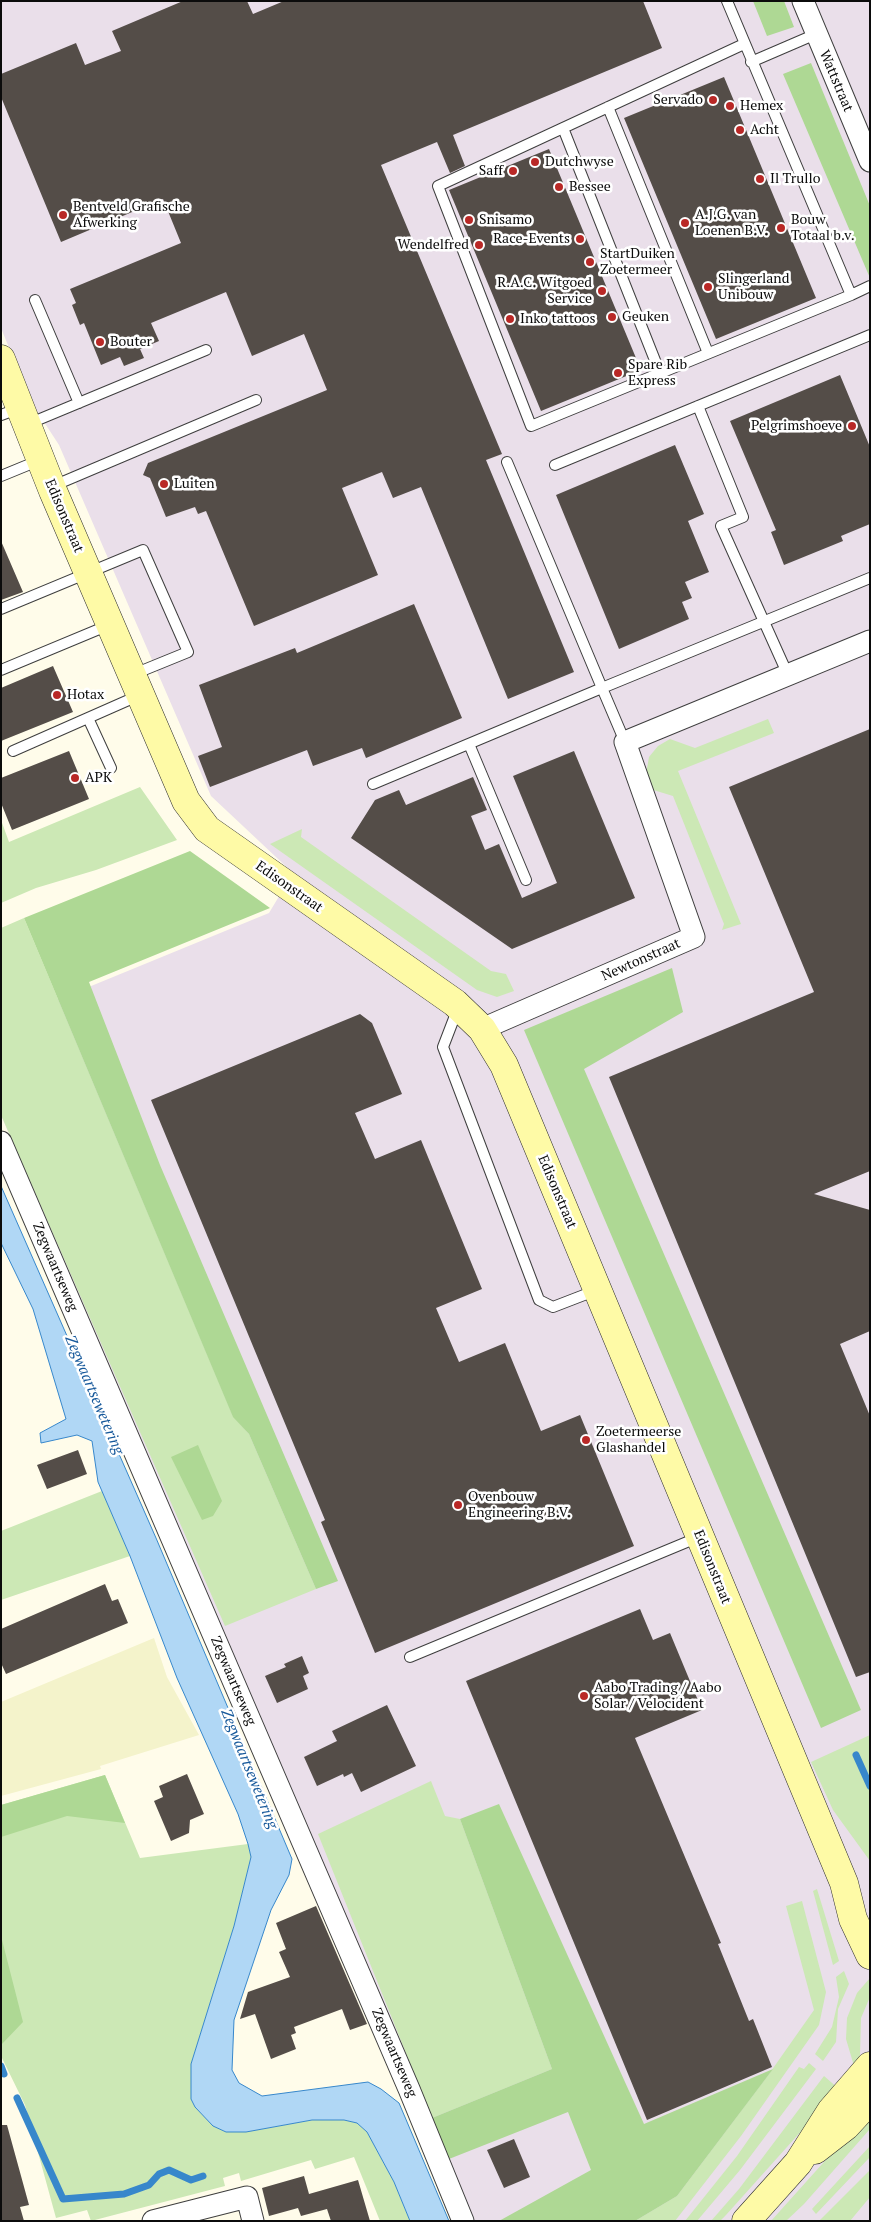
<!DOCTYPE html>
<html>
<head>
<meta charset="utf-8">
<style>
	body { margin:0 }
	#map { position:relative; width:871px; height:2222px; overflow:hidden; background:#fffcea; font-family:"PT Serif",serif }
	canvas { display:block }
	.frame { position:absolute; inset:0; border:2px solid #0b0b0b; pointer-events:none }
</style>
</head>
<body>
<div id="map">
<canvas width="871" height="2222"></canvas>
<div class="frame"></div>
</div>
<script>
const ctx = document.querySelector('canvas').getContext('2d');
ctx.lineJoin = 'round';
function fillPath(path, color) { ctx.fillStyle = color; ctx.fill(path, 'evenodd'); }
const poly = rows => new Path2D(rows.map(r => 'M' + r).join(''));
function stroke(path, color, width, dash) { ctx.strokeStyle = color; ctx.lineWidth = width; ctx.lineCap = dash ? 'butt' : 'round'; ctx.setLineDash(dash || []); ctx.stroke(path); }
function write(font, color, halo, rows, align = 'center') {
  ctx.font = font + ' "PT Serif",serif'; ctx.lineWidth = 5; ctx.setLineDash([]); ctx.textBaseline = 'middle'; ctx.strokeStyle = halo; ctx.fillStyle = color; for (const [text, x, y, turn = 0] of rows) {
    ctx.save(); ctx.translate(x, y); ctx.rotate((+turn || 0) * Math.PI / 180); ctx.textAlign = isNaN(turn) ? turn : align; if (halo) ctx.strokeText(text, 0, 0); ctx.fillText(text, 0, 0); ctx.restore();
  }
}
fillPath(poly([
	[1,1,870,1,870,2221,465,2221,1,1115,1,1023,269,913,293,873,211,796,59,445,31,402,1,328]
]), '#eadfea');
fillPath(poly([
	[154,1638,167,1677,199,1735,100,1766,101,1769,1,1796,1,1702]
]), '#f4f3cb');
fillPath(poly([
	[768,719,774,733,678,771,741,924,722,930,724,924,673,796,650,789,646,774,649,757,658,746,670,739,695,748],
	[140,787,177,840,96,870,36,888,1,903,1,820,9,842],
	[302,829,301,837,491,971,506,974,514,991,497,997,477,990,270,844],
	[24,918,233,1416,249,1434,316,1589,225,1626,1,1115,1,928],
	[102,1491,130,1556,1,1600,1,1531],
	[870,1735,870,1861,833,1810,811,1762],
	[105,1775,140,1858,248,1844,251,1857,234,1926,191,2064,191,2099,195,2107,213,2126,226,2132,246,2132,312,2120,344,2120,357,2123,367,2132,394,2182,410,2221,380,2221,354,2157,315,2169,311,2160,241,2181,239,2173,223,2178,225,2186,91,2221,87,2210,56,2218,25,2105,1,2056,1,1805],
	[431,1781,445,1816,460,1819,552,2069,432,2118,318,1834],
	[817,1889,839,1961,833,1965,813,1891],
	[802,1901,826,1992,819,2025,741,2136,675,2221,635,2221,677,2196,769,2074,814,2010,786,1906],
	[844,1971,849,1984,838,2009,836,2042,823,2061,815,2054,832,2027,839,1997,836,1977],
	[870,1978,870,1997,861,2018,860,2055,854,2066,846,2039,847,2018,857,1993],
	[809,2063,816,2069,740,2170,697,2221,685,2221,737,2156,799,2067,804,2069],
	[824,2076,839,2089,726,2215,720,2221,711,2221,739,2189],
	[867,2114,870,2117,870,2129,804,2204,786,2221,771,2221],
	[870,2146,870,2157,816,2214,812,2209],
	[870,2170,870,2197,850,2221,819,2221]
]), '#cce8b5');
fillPath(poly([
	[753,1,784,1,794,27,767,36],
	[811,63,870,206,870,278,783,74],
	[190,851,270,908,89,982,160,1165,338,1581,316,1589,249,1434,233,1417,24,918],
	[672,968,683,1012,584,1069,861,1710,821,1728,524,1030],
	[198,1445,222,1501,213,1516,202,1520,171,1457],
	[105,1775,125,1823,67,1816,1,1837,1,1805],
	[499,1804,644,2124,773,2069,677,2196,635,2221,499,2221,591,2170,568,2112,449,2159,432,2118,552,2069,460,1819],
	[1,1936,23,2022,1,2045]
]), '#aed894');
const water = poly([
	[1,1186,156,1538,292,1859,289,1875,271,1910,234,2020,232,2070,239,2083,262,2096,368,2082,381,2089,399,2103,449,2221,410,2221,394,2182,367,2132,357,2123,344,2120,312,2120,246,2132,226,2132,213,2126,195,2107,191,2099,191,2064,234,1926,251,1857,248,1844,238,1814,177,1678,130,1556,98,1482,92,1441,77,1435,41,1443,40,1433,66,1419,33,1309,1,1243,1,1186]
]);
fillPath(water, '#b0d7f5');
stroke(water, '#3787cb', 1);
stroke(poly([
	[856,1755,870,1786],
	[1,2066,4,2074],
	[17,2098,63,2199,124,2194,149,2185,159,2174,169,2170,191,2180,203,2176]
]), '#3787cb', 7);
fillPath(poly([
	[183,1,247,1,253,14,284,1,643,1,662,48,453,135,465,166,450,173,437,142,381,165,502,454,486,460,574,672,508,699,421,487,393,498,382,472,342,488,378,575,254,626,206,511,198,514,195,507,166,517,150,478,143,475,148,463,327,390,304,334,252,356,226,292,151,323,159,341,140,349,144,358,124,366,120,357,101,365,84,323,80,325,72,305,76,303,70,289,181,243,163,199,61,242,1,97,1,74,76,43,85,65,121,51,112,31],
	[724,77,816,298,716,339,624,118],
	[549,149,641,370,541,411,449,190],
	[840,375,870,447,870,524,841,536,843,541,784,565,771,532,776,530,730,421],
	[675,445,704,514,688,521,709,572,685,582,692,598,682,602,689,619,619,649,556,495],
	[1,541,23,592,1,600],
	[414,604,462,718,366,758,362,748,313,766,307,750,210,787,198,756,222,747,199,685,295,648,297,653],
	[53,666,73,712,1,741,1,688],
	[870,729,870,1171,814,1194,870,1210,870,1331,840,1344,870,1416,870,1672,856,1677,609,1077,814,992,729,787],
	[69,751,89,799,12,830,1,803,1,778],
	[574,751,635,898,512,949,351,838,375,800,399,790,406,805,473,777,487,810,471,816,485,850,499,844,522,898,557,883,513,776],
	[360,1014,372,1023,402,1094,355,1113,375,1159,421,1140,482,1289,436,1308,459,1362,505,1343,541,1431,580,1415,634,1546,375,1653,321,1522,325,1520,151,1100],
	[78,1450,87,1474,47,1489,37,1465],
	[105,1584,112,1601,118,1599,128,1623,6,1674,1,1663,1,1629],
	[640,1609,653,1640,670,1633,702,1710,635,1738,721,1943,718,1944,749,2021,753,2019,772,2067,647,2120,466,1681],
	[302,1656,309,1673,303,1676,308,1689,277,1703,265,1676,286,1667,284,1664],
	[387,1705,416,1766,361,1792,352,1773,344,1777,343,1774,317,1786,304,1757,337,1741,332,1731],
	[187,1774,204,1814,190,1820,189,1833,171,1841,154,1801,163,1797,159,1786],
	[316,1906,367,2024,350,2030,342,2009,294,2027,296,2033,291,2035,296,2049,271,2059,255,2014,240,2019,248,1992,290,1977,279,1952,286,1949,276,1923],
	[1,2125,7,2125,29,2205,20,2207,24,2221,1,2221],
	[514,2139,530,2177,504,2188,487,2150],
	[304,2176,309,2194,358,2180,370,2221,331,2221,327,2209,301,2216,298,2208,269,2216,262,2188]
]), '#544d48');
const lane = poly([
	[727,1,851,295,870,286],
	[744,44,438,186,531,426,851,295],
	[751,62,816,34],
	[608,107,708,353],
	[563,128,660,373],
	[35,300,79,403],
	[698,406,743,517,721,526,788,675],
	[1,415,20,408],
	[28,424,206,350],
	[507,462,602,688,870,578],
	[555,465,870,335],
	[1,476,40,460],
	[53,486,256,400],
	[1,609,143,550,188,652,134,674],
	[1,670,109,625],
	[88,718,111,768],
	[469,744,526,880],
	[13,751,140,695],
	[373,784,602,688,625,742],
	[458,1008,443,1047,539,1300,553,1307,597,1290],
	[410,1657,699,1537]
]);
const street = poly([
	[803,1,870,161],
	[482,1029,694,937,625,742,870,641],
	[1,1142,409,2089,463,2221],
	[153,2221,247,2197,253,2221]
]);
const secondary = poly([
	[1,359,53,491,186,801,207,829,455,1003,482,1029,504,1065,844,1883,853,1919,870,1955],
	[815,2150,846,2126,870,2100],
	[746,2221,798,2163,831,2111,870,2066]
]);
stroke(lane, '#3e3e3e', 12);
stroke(street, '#3e3e3e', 23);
stroke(secondary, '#2d2d2d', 29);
stroke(lane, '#fff', 10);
stroke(street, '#fff', 21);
stroke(secondary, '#fefaa6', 28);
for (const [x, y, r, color] of [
	[713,100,5,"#b92826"],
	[730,106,5,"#b92826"],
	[740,130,5,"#b92826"],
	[535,162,5,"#b92826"],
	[513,171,5,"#b92826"],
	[760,179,5,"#b92826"],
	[559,187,5,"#b92826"],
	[63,215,5,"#b92826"],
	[469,220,5,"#b92826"],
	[685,223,5,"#b92826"],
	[781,228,5,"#b92826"],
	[580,239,5,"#b92826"],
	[479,245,5,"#b92826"],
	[590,262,5,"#b92826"],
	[708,287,5,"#b92826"],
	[602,291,5,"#b92826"],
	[612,317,5,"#b92826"],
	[510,319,5,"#b92826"],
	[100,342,5,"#b92826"],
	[618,373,5,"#b92826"],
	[852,426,5,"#b92826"],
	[164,484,5,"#b92826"],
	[57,695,5,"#b92826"],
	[75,778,5,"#b92826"],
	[586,1440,5,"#b92826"],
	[458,1505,5,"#b92826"],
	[584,1696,5,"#b92826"]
]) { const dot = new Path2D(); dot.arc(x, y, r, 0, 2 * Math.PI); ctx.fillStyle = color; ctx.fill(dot); stroke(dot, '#fff', 2); }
write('14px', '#0b0b0b', '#fff', [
	["Wattstraat",836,81,67],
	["Edisonstraat",64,516,67],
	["Edisonstraat",289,887,35],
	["Newtonstraat",641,960,-24],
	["Edisonstraat",557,1192,67],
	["Zegwaartseweg",55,1267,67],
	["Edisonstraat",712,1567,68],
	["Zegwaartseweg",233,1681,67],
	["Zegwaartseweg",394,2053,67]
]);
write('14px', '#0b0b0b', '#fff', [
	["Servado",703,100,"right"],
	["Hemex",740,106],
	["Acht",750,130],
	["Dutchwyse",545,162],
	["Saff",503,171,"right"],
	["Il Trullo",770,179],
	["Bessee",569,187],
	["Bentveld Grafische",73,207],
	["Afwerking",73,223],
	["A.J.G. van",695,215],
	["Loenen B.V.",695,231],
	["Snisamo",479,220],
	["Bouw",791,220],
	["Totaal b.v.",791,236],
	["Race-Events",570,239,"right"],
	["Wendelfred",469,245,"right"],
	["StartDuiken",600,254],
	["Zoetermeer",600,270],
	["Slingerland",718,279],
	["Unibouw",718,295],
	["R.A.C. Witgoed",592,283,"right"],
	["Service",592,299,"right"],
	["Geuken",622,317],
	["Inko tattoos",520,319],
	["Bouter",110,342],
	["Spare Rib",628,365],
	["Express",628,381],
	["Pelgrimshoeve",842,426,"right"],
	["Luiten",174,484],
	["Hotax",67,695],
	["APK",85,778],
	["Zoetermeerse",596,1432],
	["Glashandel",596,1448],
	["Ovenbouw",468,1497],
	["Engineering B.V.",468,1513],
	["Aabo Trading / Aabo",594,1688],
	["Solar / Velocident",594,1704]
], 'left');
write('italic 15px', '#17599b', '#fff', [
	["Zegwaartsewetering",94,1395,67],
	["Zegwaartsewetering",249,1769,68]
]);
</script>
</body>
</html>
